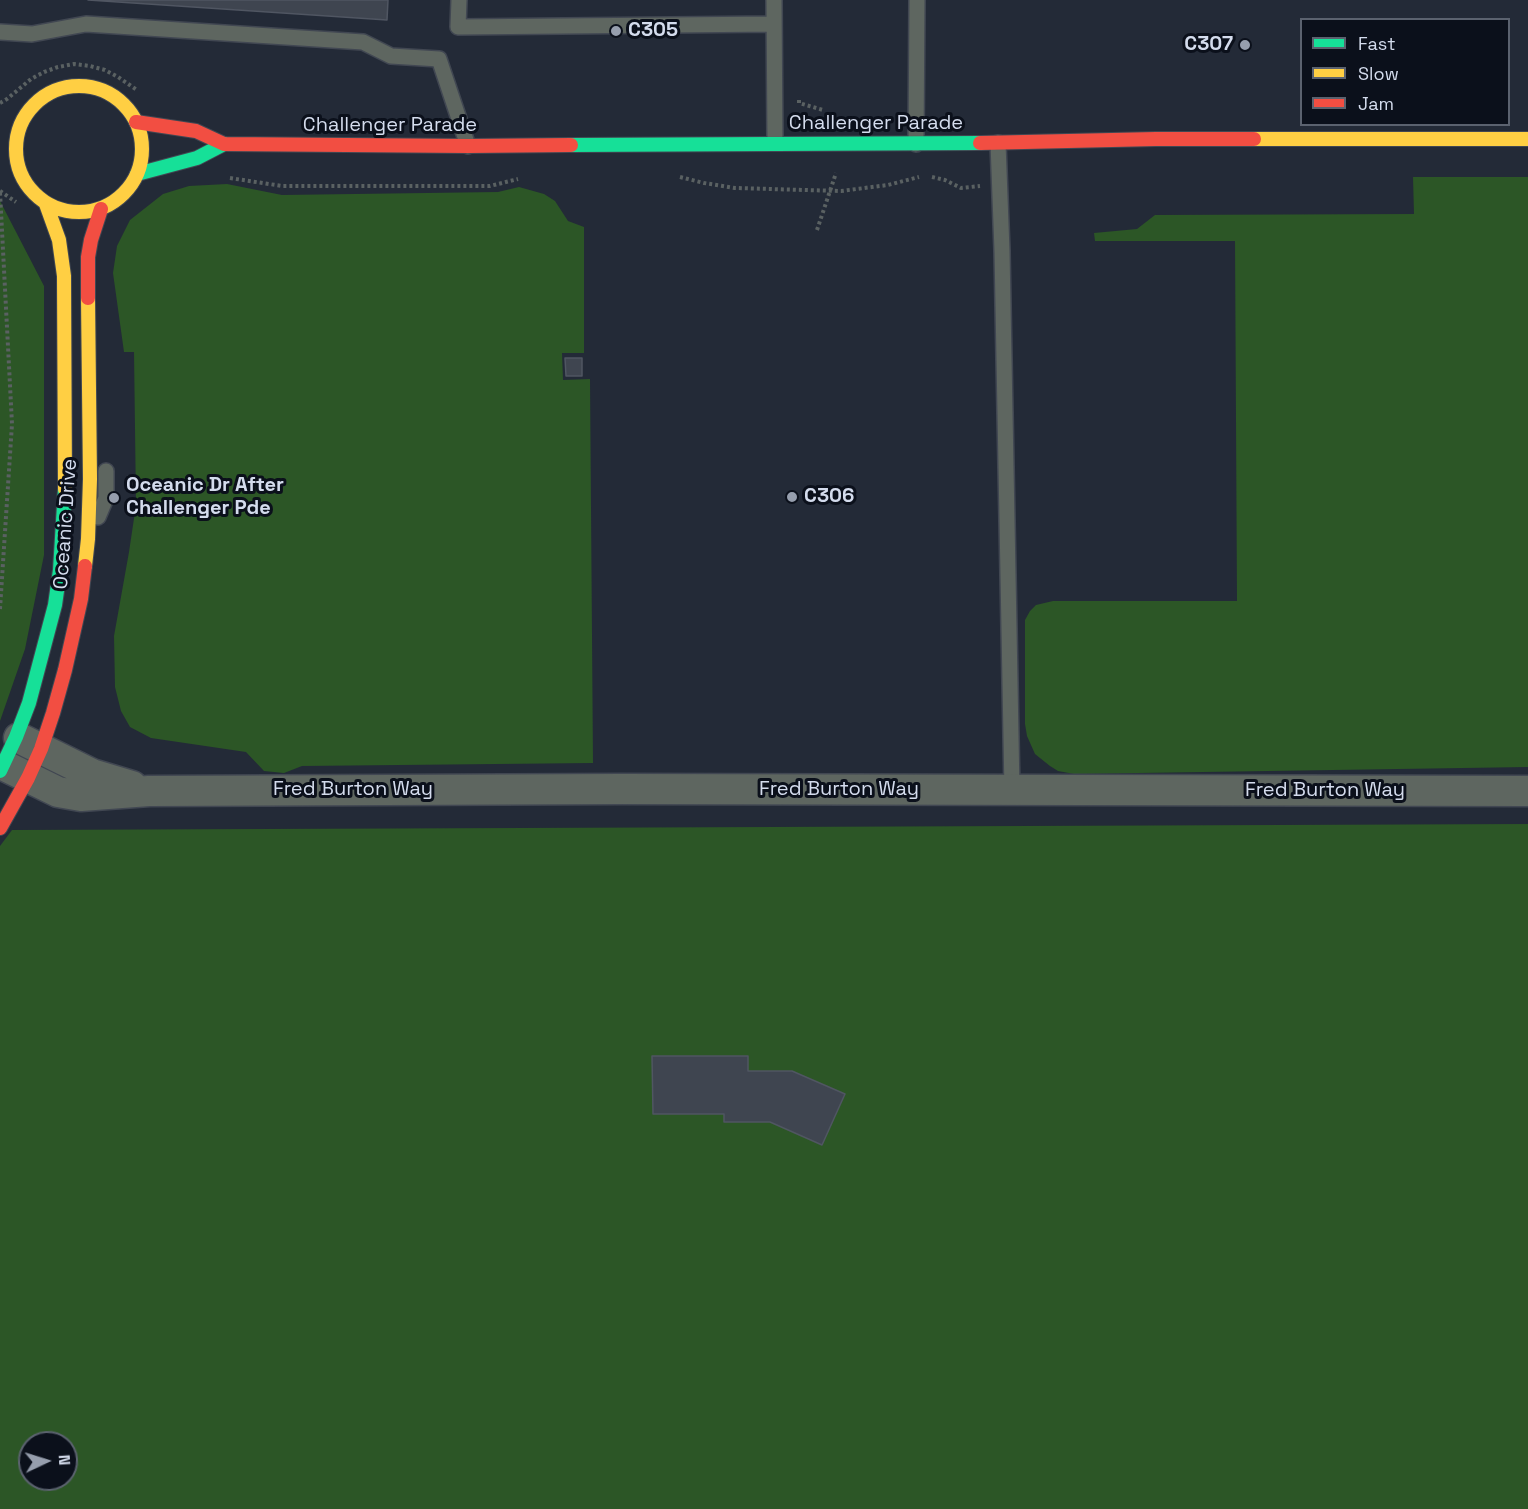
<!DOCTYPE html>
<html>
<head>
<meta charset="utf-8">
<style>
	body { margin:0 }
	#map { position:relative; width:1528px; height:1509px; overflow:hidden; background:#232a37; font-family:"Space Grotesk",sans-serif }
	canvas { display:block }
	.legend { position:absolute; left:1300px; top:18px; width:210px; height:108px; box-sizing:border-box; background:#0b101b; border:2px solid #5b626f; margin:0; padding:8px 10px; list-style:none; font-size:18px; color:#d4dced }
	.legend li { display:flex; align-items:center; gap:12px; height:30px }
	.legend b { width:30px; border:2px solid #5b626f }
	.north { position:absolute; left:18px; top:1431px; width:60px; height:60px; box-sizing:border-box; background:#0b101b; border:2px solid #5b626f; border-radius:50%; rotate:86deg; font-size:16px; font-weight:700; line-height:24px; text-align:center; color:#d4dced }
	.north::after { content:''; display:block; margin:auto; width:21px; height:27px; background:#969ead; clip-path:polygon(50% 0,100% 100%,50% 72%,0 100%) }
</style>
</head>
<body>
<div id="map">
<canvas width="1528" height="1509"></canvas>
<ul class="legend">
<li><b style="height:8px;background:#16e098"></b>Fast</li>
<li><b style="height:8px;background:#ffcf43"></b>Slow</li>
<li><b style="height:8px;background:#f24e42"></b>Jam</li>
</ul>
<div class="north">N</div>
</div>
<script>
const ctx = document.querySelector('canvas').getContext('2d');
ctx.lineJoin = 'round';
function fillPath(path, color) { ctx.fillStyle = color; ctx.fill(path, 'evenodd'); }
const poly = rows => new Path2D(rows.map(r => 'M' + r).join(''));
function stroke(path, color, width, dash) { ctx.strokeStyle = color; ctx.lineWidth = width; ctx.lineCap = dash ? 'butt' : 'round'; ctx.setLineDash(dash || []); ctx.stroke(path); }
function write(font, color, halo, rows, align = 'center') {
  ctx.font = font + ' "Space Grotesk",sans-serif'; ctx.lineWidth = 6; ctx.setLineDash([]); ctx.textBaseline = 'middle'; ctx.strokeStyle = halo; ctx.fillStyle = color; for (const [text, x, y, turn = 0] of rows) {
    ctx.save(); ctx.translate(x, y); ctx.rotate((+turn || 0) * Math.PI / 180); ctx.textAlign = isNaN(turn) ? turn : align; if (halo) ctx.strokeText(text, 0, 0); ctx.fillText(text, 0, 0); ctx.restore();
  }
}
fillPath(poly([
	[1413,177,1528,177,1528,767,1074,774,1058,771,1050,766,1035,754,1027,736,1025,724,1025,620,1030,611,1036,605,1053,601,1237,601,1235,241,1095,241,1094,233,1137,229,1155,215,1414,214],
	[227,184,282,195,498,192,519,187,544,194,555,201,568,221,584,227,584,353,562,353,563,380,590,379,593,763,302,766,284,773,264,771,246,752,151,738,130,727,121,711,115,687,114,636,129,552,136,505,134,352,124,352,113,273,117,246,130,220,163,194,189,186],
	[0,201,44,286,44,555,25,649,0,721],
	[1528,824,1528,1509,0,1509,0,846,12,830],
	[30,1443,66,1443,66,1479,30,1479]
]), '#2c5626');
const building = poly([
	[88,0,388,0,387,20,88,0],
	[565,358,582,358,582,376,566,376,565,358],
	[128,476,134,476,134,489,129,489,128,476],
	[652,1056,748,1056,748,1071,792,1071,845,1094,822,1145,770,1122,724,1122,724,1114,653,1114,652,1056]
]);
fillPath(building, '#3f4550');
stroke(building, '#505662', 1.5);
const lane = poly([
	[459,0,458,27,774,24],
	[774,0,775,143],
	[0,32,32,34,86,24,363,42,391,56,439,59,468,146],
	[998,143,1002,251,1012,790],
	[916,144,917,0],
	[98,517,106,498,106,471]
]);
const street = poly([
	[19,738,92,774,132,786],
	[7,767,58,792,81,796,149,791,621,789,1528,791]
]);
const fast = poly([
	[571,145,980,143],
	[137,174,197,158,224,144],
	[0,771,16,737,29,703,55,605,60,570,65,489]
]);
const slow = poly([
	'16 149a63 63 0 1 1 126 0a63 63 0 1 1-126 0Z',
	[1254,139,1528,139],
	[46,204,59,240,64,276,65,489],
	[85,566,88,539,90,479,88,298]
]);
const jam = poly([
	[136,122,196,131,224,144,468,146,571,145],
	[980,143,1156,139,1254,139],
	[88,298,88,257,91,240,101,209],
	[0,828,28,778,41,749,53,713,65,670,81,599,85,566]
]);
stroke(lane, '#414752', 18);
stroke(street, '#414752', 33);
stroke(fast, '#414752', 16);
stroke(slow, '#414752', 16);
stroke(jam, '#414752', 16);
stroke(poly([
	[799,100,799,103,823,110],
	[0,103,7,99,31,79,44,72,58,67,74,64,90,66,105,70,118,77,137,90],
	[680,177,704,183,735,188,841,191,888,185,919,177],
	[932,177,945,180,961,188,980,186],
	[230,178,282,186,490,186,518,179],
	[0,191,16,202],
	[817,230,836,173],
	[0,609,12,424,0,192]
]), '#5a6162', 4, [3, 3]);
stroke(lane, '#5e6660', 15);
stroke(street, '#5e6660', 30);
stroke(fast, '#16e098', 14);
stroke(slow, '#ffcf43', 14);
stroke(jam, '#f24e42', 14);
for (const [x, y, r, color] of [
	[616,31,6,"#969ead"],
	[1245,45,6,"#969ead"],
	[792,497,6,"#969ead"],
	[114,498,6,"#969ead"]
]) { const dot = new Path2D(); dot.arc(x, y, r, 0, 2 * Math.PI); ctx.fillStyle = color; ctx.fill(dot); stroke(dot, '#0b101b', 2); }
write('bold 20px', '#d4dced', '#0b101b', [
	["C305",628,31],
	["C307",1233,45,"right"],
	["Oceanic Dr After",126,486],
	["Challenger Pde",126,509],
	["C306",804,497]
], 'left');
write('20px', '#d4dced', '#0b101b', [
	["Challenger Parade",876,124],
	["Challenger Parade",390,126],
	["Oceanic Drive",66,524,-86],
	["Fred Burton Way",353,790],
	["Fred Burton Way",839,790],
	["Fred Burton Way",1325,791]
]);
</script>
</body>
</html>
